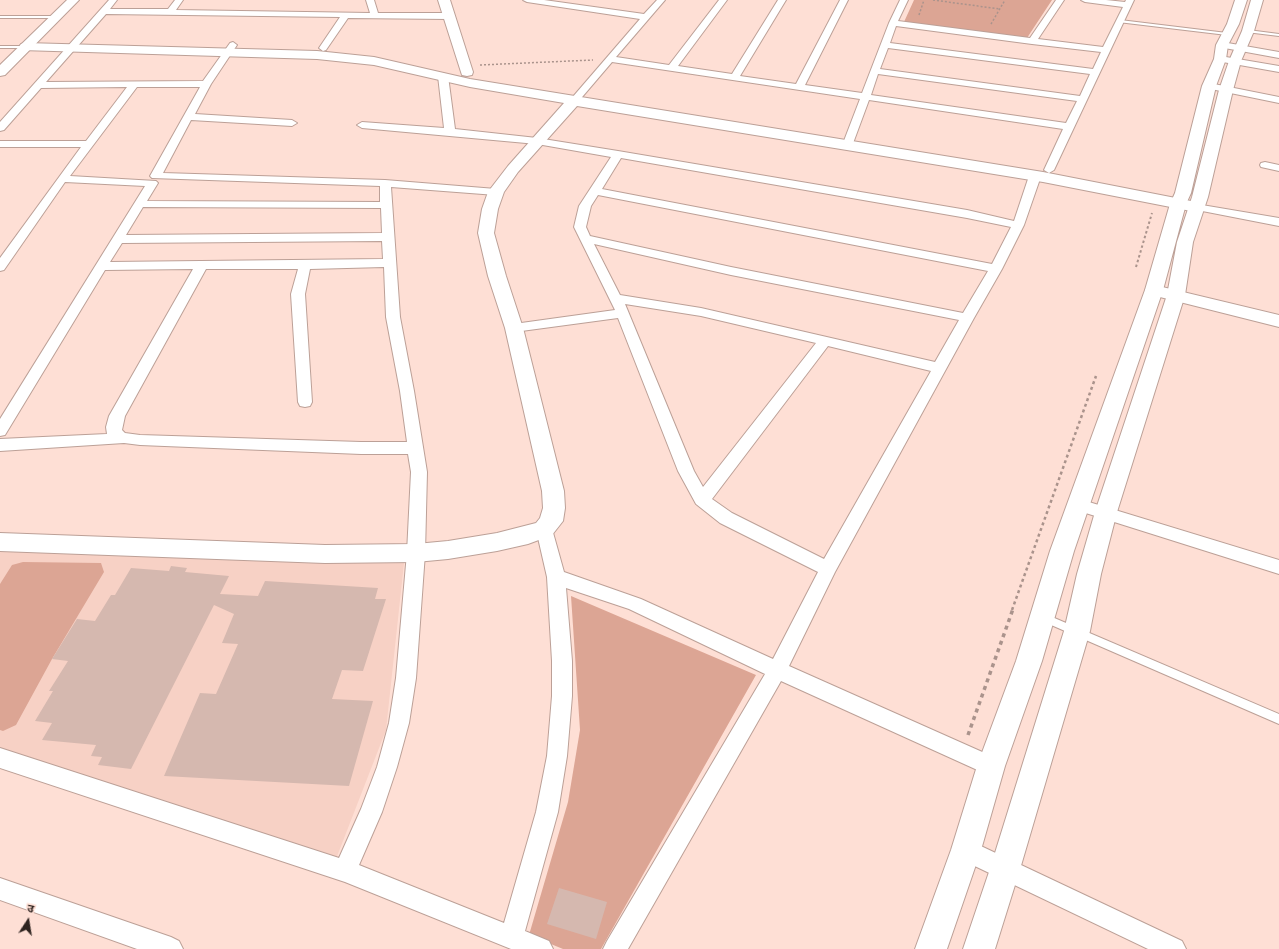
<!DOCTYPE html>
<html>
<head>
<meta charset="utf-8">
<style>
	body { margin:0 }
	#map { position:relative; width:1279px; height:949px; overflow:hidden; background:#fedfd5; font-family:Spectral,"Noto Sans Devanagari",serif }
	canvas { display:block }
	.north { position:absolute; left:8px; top:901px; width:40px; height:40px; -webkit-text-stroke:3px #fedfd5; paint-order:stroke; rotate:12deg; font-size:11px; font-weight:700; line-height:16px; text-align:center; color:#2e231f }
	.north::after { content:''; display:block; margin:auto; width:14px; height:18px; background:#2e231f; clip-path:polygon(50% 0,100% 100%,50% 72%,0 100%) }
</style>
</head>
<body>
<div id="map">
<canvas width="1279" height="949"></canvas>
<div class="north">उ</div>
</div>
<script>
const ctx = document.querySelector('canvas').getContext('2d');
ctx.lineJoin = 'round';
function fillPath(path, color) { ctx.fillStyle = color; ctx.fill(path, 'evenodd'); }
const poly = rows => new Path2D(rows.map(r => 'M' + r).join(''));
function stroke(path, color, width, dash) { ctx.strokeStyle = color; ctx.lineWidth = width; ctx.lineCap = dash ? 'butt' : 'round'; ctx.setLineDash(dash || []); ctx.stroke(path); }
fillPath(poly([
	[0,546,404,563,386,730,336,859,0,749]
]), '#f7d1c5');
fillPath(poly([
	[914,0,1052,0,1027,38,904,22],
	[23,562,101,563,104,572,52,659,16,725,3,731,0,730,0,584,12,565],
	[571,596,756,675,601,949,563,949,529,935,568,802,580,730]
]), '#dca594');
fillPath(poly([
	[171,566,187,568,185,572,229,576,220,594,258,596,265,581,378,588,375,599,386,599,363,671,342,670,332,699,373,701,349,786,164,776,200,693,216,694,238,644,222,643,234,614,214,605,131,769,98,765,102,757,91,756,96,745,42,740,52,723,35,721,53,691,49,691,68,661,52,659,77,619,95,621,111,595,115,595,131,568,169,571],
	[559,888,607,902,596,939,547,924]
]), '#d5b8af');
const lane = poly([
	[0,16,56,16,58,17,56,18,0,18,0,16],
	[1120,20,1227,33,1229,34,1227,35,1118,22,1118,21,1120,20],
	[1248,30,1279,34,1279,36,1246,32,1246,31,1248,30],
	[0,46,25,46,27,47,25,48,0,48,0,46],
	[1045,614,1279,714,1279,724,1042,621,1040,618,1042,615,1045,614]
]);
const street = poly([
	[109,0,117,0,110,9,168,9,175,0,183,0,176,10,370,13,366,0,374,0,378,13,448,13,452,16,448,19,348,18,326,50,323,51,319,48,340,17,106,14,46,82,203,81,230,43,233,42,237,45,211,84,195,114,292,120,297,123,292,126,191,120,163,173,385,180,496,189,500,190,502,192,500,194,496,195,391,187,400,317,414,391,427,472,425,553,416,678,409,723,397,767,382,812,359,865,504,923,536,812,547,756,552,696,552,661,547,577,536,529,538,524,544,522,550,524,552,529,564,572,641,599,773,659,818,572,720,523,696,504,678,471,618,318,514,332,509,331,507,328,509,325,514,324,615,310,574,227,579,206,611,157,537,144,362,128,357,125,362,122,444,128,438,76,443,73,448,76,455,129,537,138,618,151,967,210,1014,221,1029,176,1031,174,1039,174,1041,176,1024,225,1002,269,974,318,835,572,789,666,998,759,1001,766,998,773,991,776,984,773,781,681,628,949,603,949,607,941,765,674,629,609,566,588,572,661,572,696,567,756,558,812,525,931,549,941,553,949,511,949,345,882,0,768,0,748,339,858,361,809,377,767,389,723,396,678,407,553,411,472,408,454,361,454,140,445,124,443,0,451,0,439,107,434,106,427,109,416,193,269,105,270,5,435,0,436,0,419,145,186,65,182,4,270,0,271,0,258,81,147,0,147,0,141,86,141,127,87,41,88,4,130,0,131,0,122,109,0],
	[137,87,200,87,150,176,152,178,380,186,380,202,147,201,158,183,156,181,70,176,137,87],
	[621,158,967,218,1011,227,992,264,602,189,621,158],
	[598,195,988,271,963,313,731,267,590,236,586,227,591,206,598,195],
	[143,207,381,208,382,233,126,235,143,207],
	[382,241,383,259,110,262,122,243,382,241],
	[594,244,731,275,959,320,935,362,701,308,620,295,594,244],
	[384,267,386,317,400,391,407,442,361,442,140,435,125,433,122,430,125,416,206,269,298,269,291,294,298,402,300,406,305,407,310,406,312,402,305,294,310,269,384,267],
	[625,304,701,316,816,343,703,487,694,471,625,304],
	[828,346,931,371,824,559,732,513,712,499,828,346],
	[523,0,544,0,644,14,657,0,665,0,616,57,669,65,719,0,727,0,678,66,732,74,778,0,786,0,740,76,796,84,840,0,848,0,805,85,862,93,889,23,900,0,908,0,898,21,1030,38,1056,0,1064,0,1038,39,1103,47,1123,7,1085,2,1081,0,1106,0,1125,2,1126,0,1134,0,1054,170,1049,173,1044,170,1063,129,869,100,852,146,847,149,842,146,860,99,612,62,577,103,571,103,569,101,571,99,640,19,527,2,523,0],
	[896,26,1032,44,1101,52,1093,69,890,43,896,26],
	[888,48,1090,74,1080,96,880,69,888,48],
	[878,74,1077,101,1066,123,871,95,878,74],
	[1222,42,1279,52,1279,58,1219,47,1218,45,1219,43,1222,42],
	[1220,56,1279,66,1279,72,1217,61,1215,59,1217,57,1220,56],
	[1209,83,1279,97,1279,103,1206,88,1204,86,1206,84,1209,83],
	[1265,162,1279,165,1279,171,1261,167,1260,165,1261,163,1265,162],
	[1196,204,1279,218,1279,226,1192,209,1190,207,1192,205,1196,204],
	[1079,499,1279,560,1279,574,1073,509,1071,505,1073,501,1079,499],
	[966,839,1182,941,1186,949,1148,949,958,858,955,850,958,842,966,839],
	[0,878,171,937,179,941,183,949,137,949,0,900,0,878]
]);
const secondary = poly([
	[438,0,450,0,473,72,472,75,467,76,462,75,461,72,438,0],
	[25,43,317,51,374,57,470,79,1043,172,1196,202,1202,204,1204,207,1202,210,1196,212,1043,182,577,106,518,172,504,192,498,209,494,233,506,276,523,328,564,491,565,508,563,521,552,535,528,544,497,551,448,559,416,562,325,563,0,551,0,533,325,545,416,544,448,541,497,533,536,523,540,518,543,508,542,491,505,328,488,276,478,233,482,209,488,192,508,166,564,103,470,87,374,65,317,59,21,50,19,47,21,44,25,43],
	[1154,285,1279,315,1279,327,1148,294,1145,290,1148,286,1154,285]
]);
const primary = poly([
	[67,0,79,0,5,75,0,76,0,65,67,0],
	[1235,0,1247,0,1239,24,1228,45,1226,59,1216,86,1191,193,1186,204,1163,290,1074,551,1042,661,1005,766,981,850,947,949,915,949,951,850,977,766,1016,661,1050,551,1145,290,1170,204,1175,193,1202,86,1214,59,1216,45,1227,24,1235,0],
	[1251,0,1263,0,1254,31,1241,61,1233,90,1208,197,1193,242,1185,295,1117,512,1101,574,1090,631,1020,869,995,949,963,949,990,869,1064,631,1077,574,1095,512,1167,295,1177,242,1192,197,1219,90,1229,61,1242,31,1251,0]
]);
stroke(lane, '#bca097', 2);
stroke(street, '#bca097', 2);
stroke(secondary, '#bca097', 2);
stroke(primary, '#bca097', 2);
stroke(poly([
	[933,0,1000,9],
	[919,15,924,0],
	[991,24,1005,0],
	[480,65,593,60]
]), '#aa938c', 1.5, [2, 2]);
stroke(poly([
	[1136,267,1152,213]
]), '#aa938c', 2, [2.5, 2.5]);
stroke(poly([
	[1012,610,1096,376]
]), '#aa938c', 2.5, [3, 3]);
stroke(poly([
	[968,735,1013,609]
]), '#aa938c', 3.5, [4, 4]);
fillPath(lane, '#fff');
fillPath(street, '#fff');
fillPath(secondary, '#fff');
fillPath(primary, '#fff');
</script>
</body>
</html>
